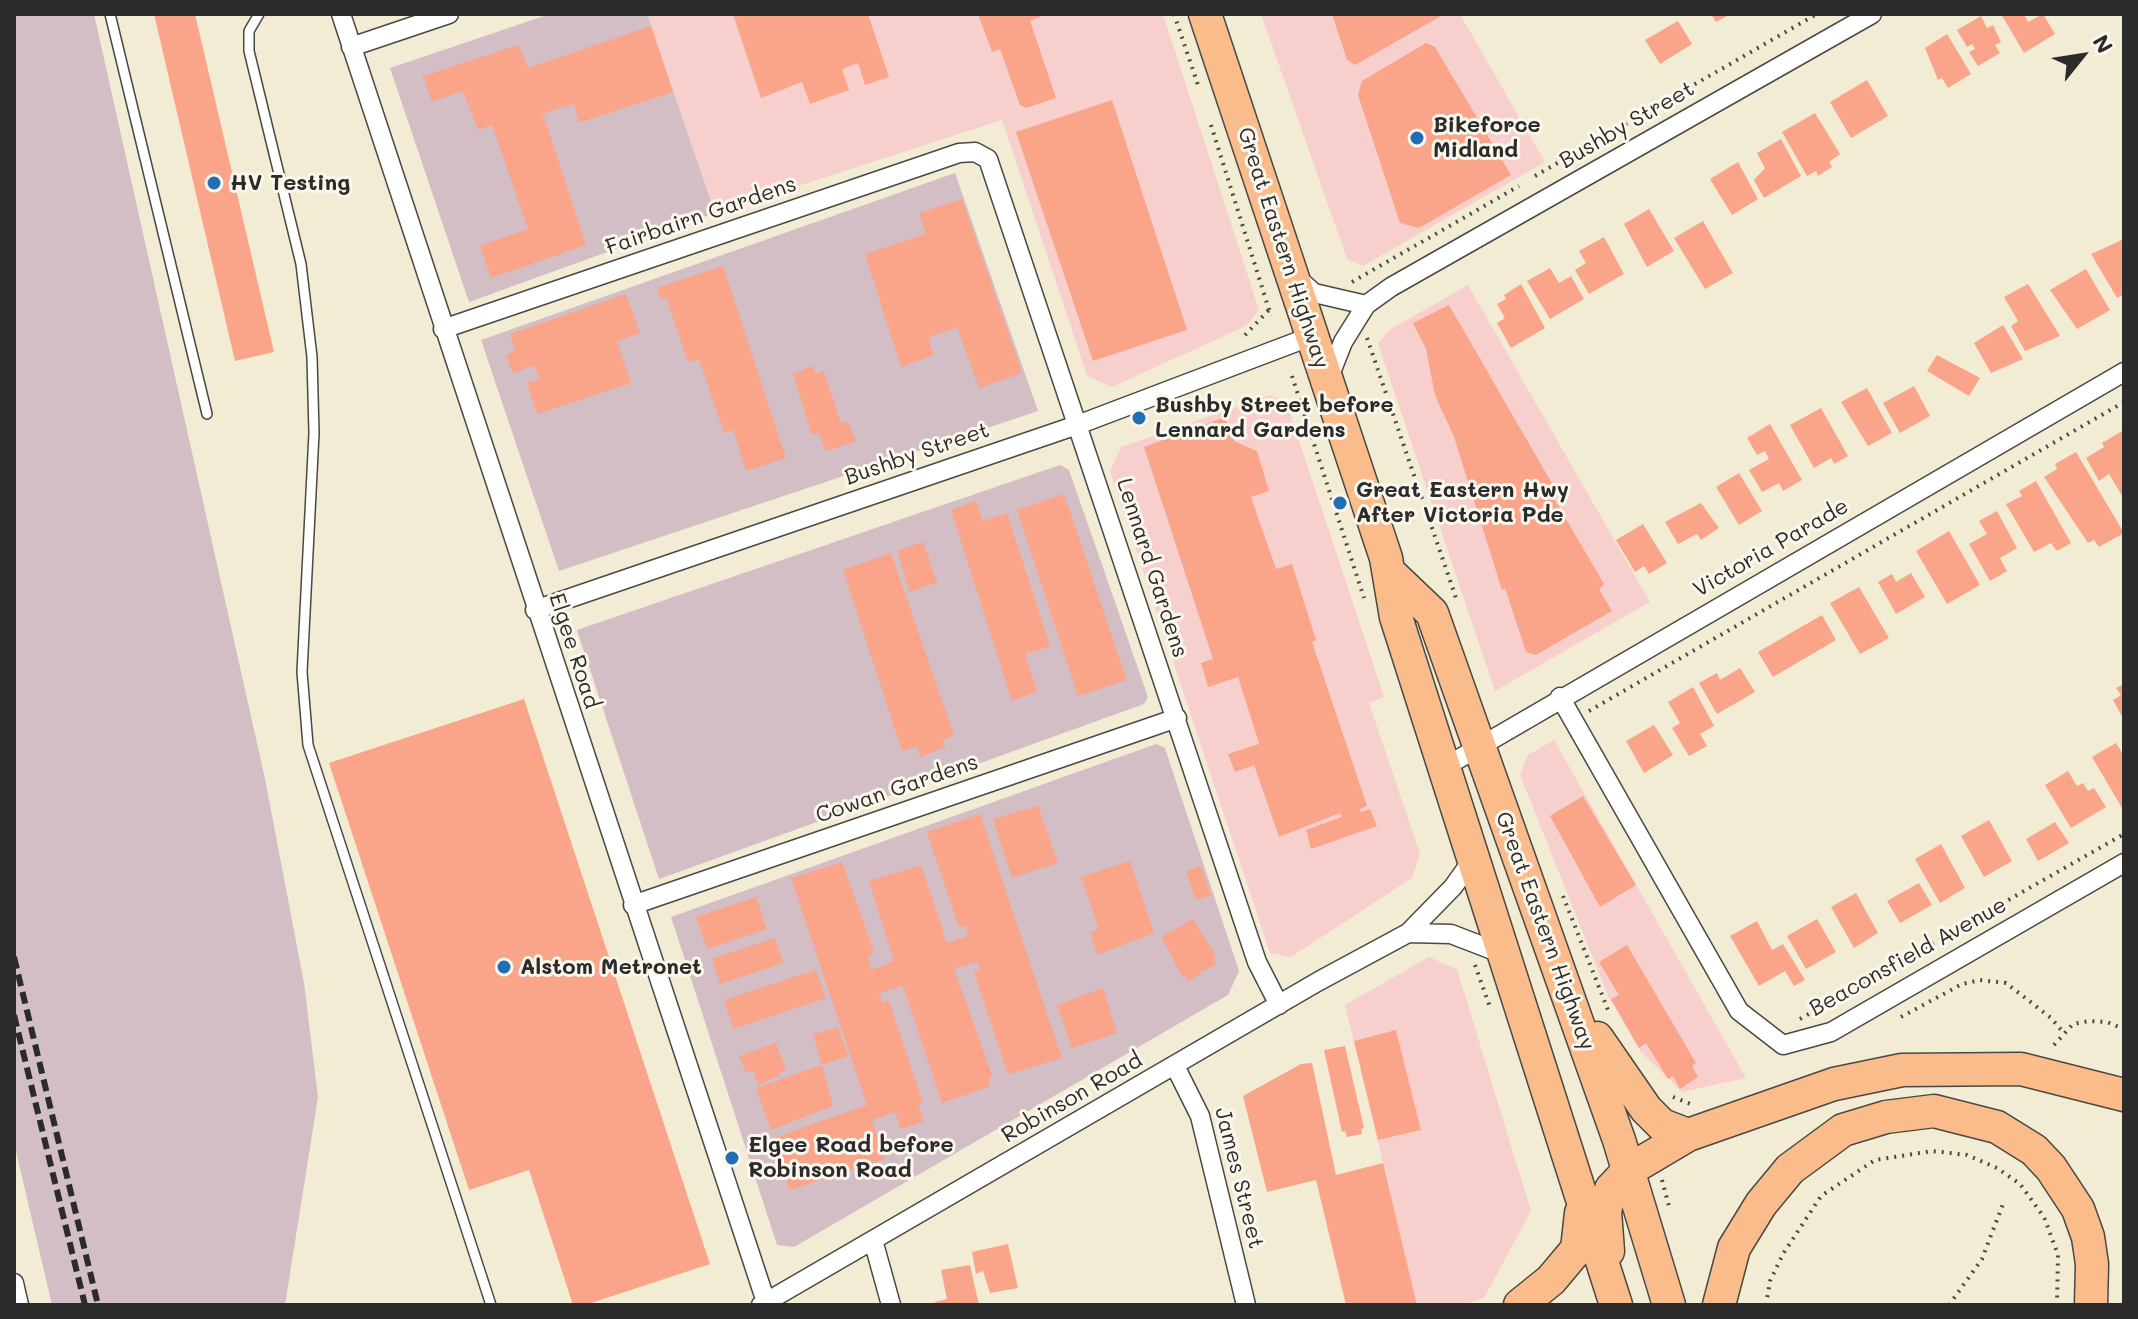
<!DOCTYPE html>
<html>
<head>
<meta charset="utf-8">
<style>
	body { margin:0 }
	#map { position:relative; width:2138px; height:1319px; overflow:hidden; background:#f2ecd5; font-family:Mali,sans-serif }
	canvas { display:block }
	.frame { position:absolute; inset:0; border:16px solid #2b2b2b; pointer-events:none }
	.north { position:absolute; left:2042px; top:16px; width:80px; height:80px; -webkit-text-stroke:6px #fbf7ec; paint-order:stroke; rotate:60deg; font-size:22px; font-weight:700; line-height:32px; text-align:center; color:#2b2b2b }
	.north::after { content:''; display:block; margin:auto; width:28px; height:36px; background:#2b2b2b; clip-path:polygon(50% 0,100% 100%,50% 72%,0 100%) }
</style>
</head>
<body>
<div id="map">
<canvas width="2138" height="1319"></canvas>
<div class="frame"></div>
<div class="north">N</div>
</div>
<script>
const ctx = document.querySelector('canvas').getContext('2d');
ctx.lineJoin = 'round';
function fillPath(path, color) { ctx.fillStyle = color; ctx.fill(path, 'evenodd'); }
const poly = rows => new Path2D(rows.map(r => 'M' + r).join(''));
function stroke(path, color, width, dash) { ctx.strokeStyle = color; ctx.lineWidth = width; ctx.lineCap = dash ? 'butt' : 'round'; ctx.setLineDash(dash || []); ctx.stroke(path); }
function write(font, color, halo, rows, align = 'center') {
  ctx.font = font + ' Mali,sans-serif'; ctx.lineWidth = 6; ctx.setLineDash([]); ctx.textBaseline = 'middle'; ctx.strokeStyle = halo; ctx.fillStyle = color; for (const [text, x, y, turn = 0] of rows) {
    ctx.save(); ctx.translate(x, y); ctx.rotate((+turn || 0) * Math.PI / 180); ctx.textAlign = isNaN(turn) ? turn : align; if (halo) ctx.strokeText(text, 0, 0); ctx.fillText(text, 0, 0); ctx.restore();
  }
}
fillPath(poly([
	[647,14,1163,14,1259,310,1246,326,1112,387,1087,376,1002,120,715,213],
	[1261,14,1460,14,1545,162,1363,266,1347,259],
	[1468,285,1650,602,1495,691,1378,344,1389,330],
	[1270,395,1287,404,1384,697,1369,703,1420,854,1412,878,1291,957,1270,953,1110,471,1121,447],
	[1554,740,1746,1078,1682,1092,1640,1051,1609,998,1520,775,1528,755],
	[1429,957,1457,969,1531,1211,1484,1298,1462,1305,1417,1305,1345,1005]
]), '#f7d0ce');
fillPath(poly([
	[14,14,94,14,265,779,304,983,318,1097,285,1305,52,1305,14,1143],
	[550,14,647,14,715,213,469,302,390,68],
	[955,173,1038,411,559,571,481,340],
	[1060,465,1069,470,1148,697,1144,704,659,879,577,630],
	[1156,744,1165,748,1239,971,1228,995,794,1247,777,1245,671,917]
]), '#d2bec4');
fillPath(poly([
	[154,14,195,14,274,352,235,361],
	[733,14,868,14,889,77,865,85,858,63,842,69,849,90,810,104,802,82,761,98],
	[978,14,1039,14,1040,17,1030,21,1056,98,1026,108,1020,105,1000,49,992,52],
	[1332,14,1440,14,1441,16,1355,65,1347,60],
	[1711,14,1731,14,1716,22],
	[2001,14,2024,14,2028,22,2043,14,2055,34,2024,53],
	[1981,16,1987,28,1993,25,2001,42,1995,45,2000,53,1978,66,1969,52,1975,49,1972,44,1967,47,1957,30],
	[1678,21,1692,44,1660,64,1645,40],
	[651,26,673,92,579,123,574,104,543,114,586,245,491,278,480,246,528,229,492,125,478,130,463,91,432,102,423,76,519,45,528,68],
	[1947,34,1971,74,1948,88,1942,78,1938,80,1925,48],
	[1426,43,1435,47,1511,175,1419,228,1400,223,1358,95,1362,81],
	[1867,80,1888,116,1851,138,1830,102],
	[1112,100,1187,330,1093,361,1016,132],
	[1815,113,1840,154,1829,162,1832,167,1818,176,1816,171,1807,176,1782,132],
	[1781,139,1801,176,1764,198,1754,180,1765,168,1757,153],
	[1738,162,1758,199,1732,215,1710,179],
	[962,199,1022,373,979,388,957,327,928,338,934,355,901,367,865,254,926,234,919,213],
	[1649,209,1674,251,1647,267,1624,224],
	[1703,221,1733,273,1705,289,1674,238],
	[1604,237,1624,274,1589,294,1575,270,1586,263,1579,251],
	[2124,239,2124,294,2117,298,2091,254],
	[723,266,786,458,746,471,733,430,724,433,699,359,688,362,666,297,661,299,657,288],
	[1550,268,1559,283,1571,276,1584,299,1550,319,1527,281],
	[2086,269,2110,310,2077,329,2050,290],
	[1521,284,1545,328,1511,348,1497,323,1505,318,1497,304,1506,299,1504,295],
	[2028,284,2060,336,2025,351,2011,326,2018,321,2004,297],
	[626,294,640,333,617,341,631,383,537,414,527,383,540,379,534,365,513,373,506,355,515,351,510,334],
	[1449,305,1554,487,1549,490,1604,584,1599,589,1612,611,1536,655,1526,652,1505,588,1502,590,1454,437,1435,395,1426,349,1413,323],
	[2003,325,2023,359,1991,373,1974,343],
	[1937,355,1980,378,1969,396,1927,371],
	[813,366,815,374,824,371,841,423,848,422,856,441,826,451,819,433,812,435,793,374],
	[1914,386,1930,416,1900,433,1883,403],
	[1867,388,1892,433,1868,446,1841,402],
	[1821,408,1848,456,1834,464,1831,458,1814,468,1790,425],
	[1225,417,1234,441,1257,451,1269,491,1251,497,1276,569,1292,564,1316,640,1312,642,1367,806,1360,809,1361,812,1370,809,1377,826,1311,849,1306,830,1342,817,1340,813,1279,837,1254,765,1235,772,1228,754,1259,744,1258,740,1238,677,1208,687,1201,663,1213,659,1144,447],
	[1770,424,1802,480,1783,491,1779,483,1762,492,1749,470,1769,459,1765,451,1757,455,1747,438],
	[2124,430,2124,499,2109,474,2099,481,2086,458,2104,447,2102,443],
	[2076,452,2124,533,2099,547,2094,540,2088,543,2044,477,2057,469,2055,464],
	[1739,473,1762,511,1739,525,1716,487],
	[2036,481,2071,543,2057,551,2051,543,2034,552,2006,504,2022,496,2019,491],
	[1064,494,1127,680,1078,696,1017,510],
	[976,501,983,521,1007,513,1050,646,1025,654,1037,691,1012,701,951,510],
	[1701,503,1719,528,1701,540,1697,534,1678,544,1665,522],
	[1997,511,2017,548,2000,558,2007,571,1990,581,1969,544,1987,534,1979,521],
	[1643,524,1667,563,1649,574,1644,566,1635,572,1616,540],
	[1949,531,1980,585,1947,604,1916,551],
	[923,542,937,582,910,592,897,551],
	[891,553,954,735,943,740,945,747,920,757,917,746,902,751,843,570],
	[1911,573,1925,597,1896,614,1878,582,1892,574,1896,582],
	[1859,587,1889,638,1860,654,1830,603],
	[1822,615,1836,640,1773,677,1758,652],
	[1740,668,1755,692,1717,714,1699,683,1717,673,1720,680],
	[2124,684,2124,720,2113,700,2121,695,2116,688],
	[1693,687,1714,726,1700,734,1707,746,1689,756,1672,728,1680,723,1668,702],
	[524,699,710,1264,585,1305,573,1305,529,1170,469,1190,329,763],
	[1654,725,1673,755,1644,773,1626,741],
	[2116,743,2124,756,2122,808,2092,757],
	[2068,771,2077,786,2083,783,2088,791,2094,788,2106,807,2071,828,2045,785],
	[1583,796,1636,885,1600,907,1550,816],
	[1038,806,1058,863,1012,878,993,819],
	[980,814,1062,1058,1008,1074,974,972,980,970,977,962,954,969,992,1075,988,1081,991,1086,942,1103,903,986,879,993,883,1003,889,1001,923,1103,918,1104,924,1121,901,1129,895,1112,872,1120,885,1159,790,1190,771,1139,867,1105,791,878,842,862,874,952,868,958,872,970,894,961,869,881,921,865,947,943,968,936,965,925,959,927,927,832],
	[1989,820,2012,861,1984,877,1961,836],
	[2055,822,2069,843,2038,861,2026,839],
	[1941,844,1965,888,1940,903,1915,859],
	[1130,861,1154,933,1097,955,1090,932,1099,929,1081,877],
	[1201,866,1211,895,1196,900,1186,871],
	[1919,883,1932,905,1900,923,1887,901],
	[1856,893,1878,933,1854,948,1831,907],
	[756,897,767,929,707,949,696,917],
	[1193,919,1216,956,1213,958,1216,964,1204,971,1202,968,1201,973,1189,981,1186,976,1183,978,1161,937],
	[1817,919,1836,952,1806,969,1787,936],
	[1757,921,1772,950,1783,944,1805,980,1794,986,1785,971,1759,986,1730,936],
	[775,938,783,963,720,984,712,959],
	[1627,945,1696,1063,1692,1066,1698,1077,1680,1089,1673,1076,1668,1079,1646,1043,1639,1048,1611,999,1619,995,1599,962],
	[816,970,826,998,734,1029,724,1000],
	[1103,988,1117,1033,1072,1048,1057,1005],
	[838,1027,848,1056,822,1065,813,1035],
	[1396,1030,1421,1130,1378,1140,1354,1041],
	[776,1043,786,1070,779,1073,780,1076,758,1084,753,1070,746,1073,739,1056],
	[1345,1046,1364,1128,1361,1129,1362,1134,1347,1137,1345,1131,1342,1132,1324,1050],
	[1312,1063,1336,1175,1383,1163,1417,1305,1346,1305,1316,1180,1267,1192,1243,1096,1301,1064],
	[822,1065,833,1106,771,1130,756,1088],
	[1008,1244,1018,1288,990,1293,983,1271,976,1274,972,1252],
	[970,1265,979,1305,936,1305,935,1302,947,1299,941,1270]
]), '#faa489');
const lane = poly([
	[110,14,207,414],
	[259,14,249,31,249,51,301,264,312,357,314,433,302,672,308,745,491,1305]
]);
const street = poly([
	[341,14,766,1302],
	[351,47,449,14],
	[1296,277,1314,293,1366,305],
	[443,329,959,153,975,152,988,159,1257,962,1279,1005],
	[1328,380,1343,342,1366,305,1391,287,1872,14],
	[535,610,1080,424,1312,336],
	[1560,697,1739,1011,1783,1045,1831,1032,2124,863],
	[1443,768,2124,372],
	[633,905,1177,718],
	[1408,933,1451,934,1503,954],
	[1175,1066,1200,1116,1246,1305],
	[873,1240,891,1305],
	[14,1283,19,1305],
	[761,1305,1319,981,1408,933,1453,887,1473,859]
]);
const highway = poly([
	[1205,14,1386,558,1396,617,1616,1305],
	[1391,574,1432,613,1619,1140,1669,1305],
	[1597,1038,1646,1109,1662,1125,1688,1135],
	[1608,1251,1605,1211,1611,1189,1629,1170,1688,1135,1834,1084,1902,1070,2021,1069,2124,1095],
	[1520,1305,1551,1280,1577,1249,1581,1213],
	[1719,1305,1734,1248,1761,1204,1790,1169,1843,1130,1886,1117,1934,1111,1997,1127,2034,1150,2051,1168,2078,1209,2088,1237,2092,1264,2091,1305]
]);
stroke(lane, '#494844', 12);
stroke(street, '#494844', 21);
stroke(highway, '#494844', 35);
stroke(poly([
	[1174,14,1198,85],
	[1211,125,1271,316],
	[1535,176,1817,14],
	[1352,282,1519,186],
	[1245,335,1269,310],
	[1367,338,1456,598],
	[1292,376,1364,598],
	[1589,711,2124,402],
	[1563,896,1610,1015],
	[1475,965,1491,1010],
	[1901,1017,1962,984,1980,980,2006,983,2051,1018,2063,1032],
	[1800,1019,2124,834],
	[2054,1045,2073,1024,2089,1021,2107,1022,2124,1029],
	[1673,1097,1691,1104],
	[1662,1180,1670,1210],
	[1766,1305,1770,1281,1783,1254,1821,1196,1875,1160,1932,1151,1967,1155,1997,1168,2020,1184,2044,1217,2058,1255,2057,1305],
	[1949,1305,1982,1259,2003,1204]
]), '#494844', 4, [2, 6]);
stroke(lane, '#fff', 9);
stroke(street, '#fff', 18);
stroke(highway, '#fabc8b', 32);
stroke(poly([
	[14,957,98,1305],
	[14,1015,85,1305]
]), '#2b2b2b', 6, [12, 6]);
for (const [x, y, r, color] of [
	[1417,138,8,"#1f6fb2"],
	[214,183,8,"#1f6fb2"],
	[1139,418,8,"#1f6fb2"],
	[1340,503,8,"#1f6fb2"],
	[504,967,8,"#1f6fb2"],
	[732,1158,8,"#1f6fb2"]
]) { const dot = new Path2D(); dot.arc(x, y, r, 0, 2 * Math.PI); ctx.fillStyle = color; ctx.fill(dot); stroke(dot, '#fbf7ec', 3); }
write('bold 22px', '#2b2b2b', '#fbf7ec', [
	["Bikeforce",1433,125],
	["Midland",1433,150],
	["HV Testing",230,183],
	["Bushby Street before",1155,405],
	["Lennard Gardens",1155,430],
	["Great Eastern Hwy",1356,490],
	["After Victoria Pde",1356,515],
	["Alstom Metronet",520,967],
	["Elgee Road before",748,1145],
	["Robinson Road",748,1170]
], 'left');
write('22px', '#2b2b2b', '#fbf7ec', [
	["Bushby Street",1627,125,-30],
	["Fairbairn Gardens",701,216,-19],
	["Great Eastern Highway",1283,248,72],
	["Bushby Street",917,454,-19],
	["Victoria Parade",1771,548,-30],
	["Lennard Gardens",1152,568,72],
	["Elgee Road",574,651,72],
	["Cowan Gardens",897,789,-19],
	["Great Eastern Highway",1545,931,70],
	["Beaconsfield Avenue",1908,957,-29],
	["Robinson Road",1072,1098,-30],
	["James Street",1239,1178,76]
]);
</script>
</body>
</html>
